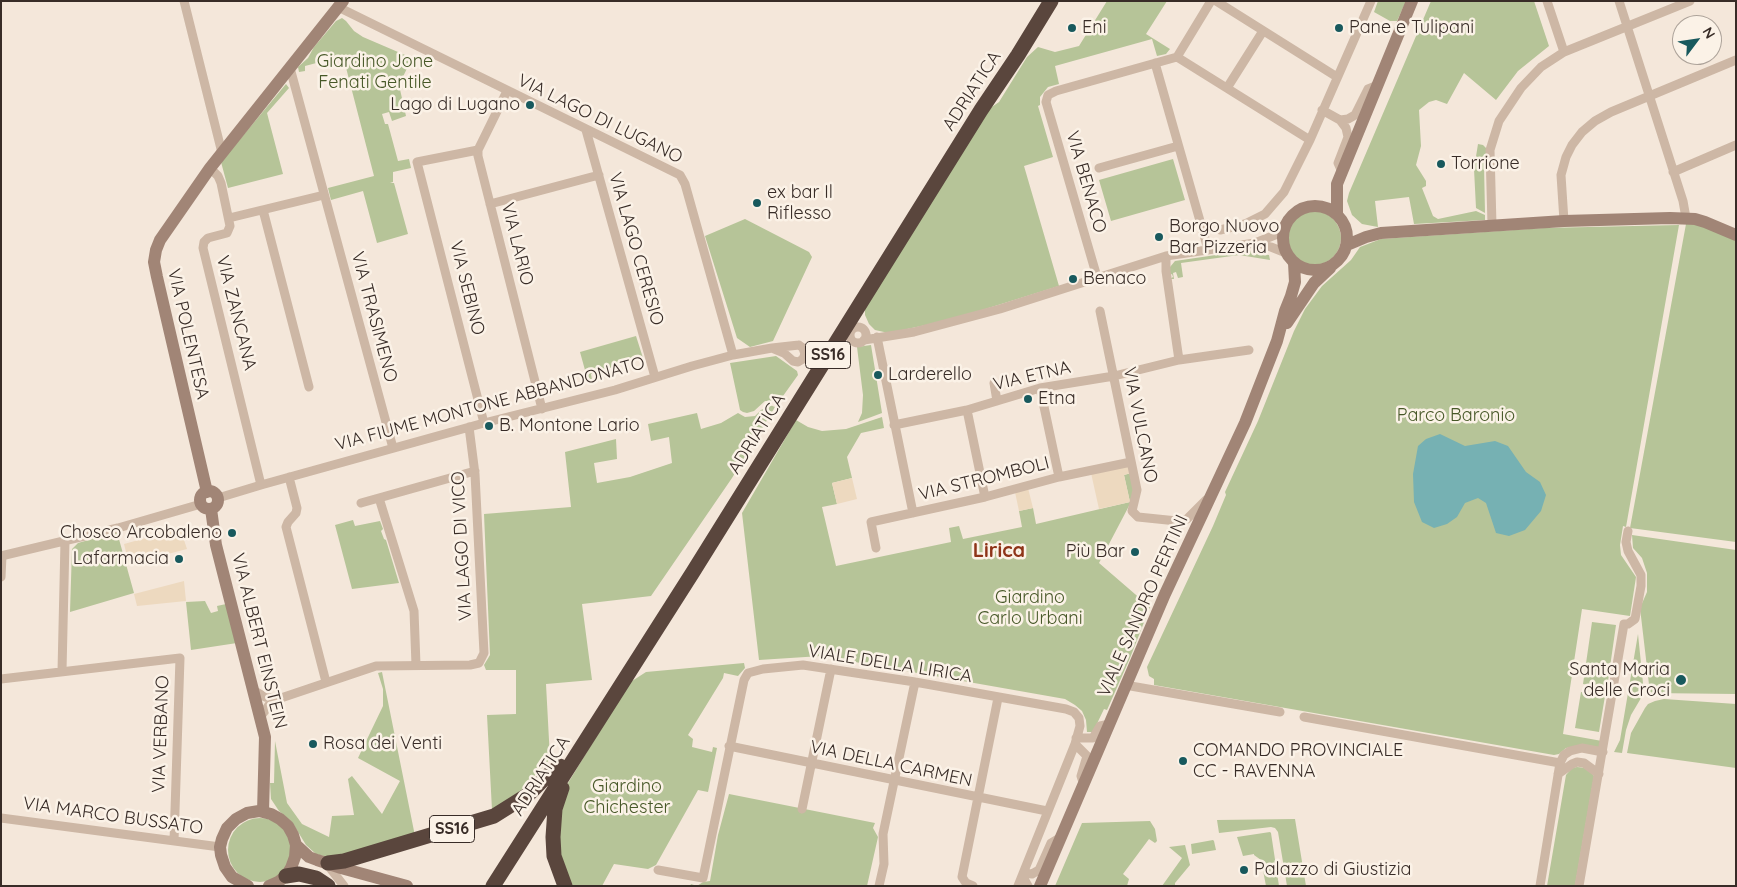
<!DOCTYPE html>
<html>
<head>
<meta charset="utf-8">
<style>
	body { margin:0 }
	#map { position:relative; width:1737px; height:887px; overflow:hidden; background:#f4e7da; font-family:Quicksand,sans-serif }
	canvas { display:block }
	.frame { position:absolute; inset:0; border:2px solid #382c27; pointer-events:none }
	.north { position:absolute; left:1672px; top:15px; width:50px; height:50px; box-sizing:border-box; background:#fbf2e7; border:1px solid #ada39a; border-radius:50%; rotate:59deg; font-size:14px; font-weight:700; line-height:20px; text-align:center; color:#382c27 }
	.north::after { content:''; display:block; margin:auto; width:18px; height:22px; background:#18595d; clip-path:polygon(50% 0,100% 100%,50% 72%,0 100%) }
</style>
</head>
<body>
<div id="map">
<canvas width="1737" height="887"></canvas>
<div class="frame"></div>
<div class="north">N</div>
</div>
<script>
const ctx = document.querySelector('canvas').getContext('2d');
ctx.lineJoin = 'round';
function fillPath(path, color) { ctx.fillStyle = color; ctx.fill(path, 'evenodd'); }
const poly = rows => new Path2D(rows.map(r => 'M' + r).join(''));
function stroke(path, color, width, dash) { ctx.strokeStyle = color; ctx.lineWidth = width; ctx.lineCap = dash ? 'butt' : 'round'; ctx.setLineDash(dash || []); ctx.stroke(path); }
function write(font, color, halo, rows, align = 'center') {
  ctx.font = font + ' Quicksand,sans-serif'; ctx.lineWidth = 5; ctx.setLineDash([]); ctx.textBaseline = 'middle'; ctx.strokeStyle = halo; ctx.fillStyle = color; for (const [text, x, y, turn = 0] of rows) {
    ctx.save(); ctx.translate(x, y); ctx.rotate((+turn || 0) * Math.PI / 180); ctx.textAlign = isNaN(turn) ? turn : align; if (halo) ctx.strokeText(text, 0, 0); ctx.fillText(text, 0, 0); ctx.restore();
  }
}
fillPath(poly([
	[1107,1,1167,1,1146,34,1170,49,1166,54,1157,56,1152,39,1055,66,1059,84,1048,87,1040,97,1040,105,1038,106,1053,157,1024,166,1059,286,950,320,893,332,884,332,875,330,869,324,865,315,865,307,986,111,999,102,1027,57,1038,47,1055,52,1079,46],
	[1378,1,1406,1,1397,21,1390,21,1374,12],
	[1431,1,1534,1,1549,46,1518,71,1496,100,1464,73,1447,104,1436,100,1429,102,1419,110,1421,146,1416,165,1426,181,1426,186,1422,188,1433,216,1438,219,1476,211,1485,215,1485,220,1414,224,1409,197,1375,201,1378,227,1362,224,1352,215,1347,201,1349,193],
	[342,18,346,21,354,31,363,37,412,58,399,85,406,116,392,121,389,112,382,114,385,124,388,124,398,161,409,159,411,168,393,172,393,182,390,183,394,183,408,234,377,243,363,191,331,200,328,188,374,176,343,56,305,66,305,71,299,72,298,67,308,58,314,47,336,21],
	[286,84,289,88,267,113,283,174,228,188,221,162],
	[1478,144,1483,145,1487,149,1484,165,1485,213,1476,208,1474,169],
	[1173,159,1185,200,1111,221,1099,180],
	'1287 238a27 27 0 1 1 54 0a27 27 0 1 1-54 0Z',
	[745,219,809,252,812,257,773,341,750,347,737,338,705,236],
	[1686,224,1705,225,1736,240,1736,542,1630,528],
	[1679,225,1626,527,1623,526,1620,545,1621,555,1636,577,1630,616,1582,609,1563,734,1602,741,1600,748,1574,747,1566,748,1559,754,1554,755,1154,685,1154,679,1149,676,1147,667,1213,526,1226,495,1225,492,1258,421,1294,331,1305,309,1322,286,1351,260,1360,247,1381,239,1544,228],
	[1250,250,1251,253,1269,255,1270,260,1239,255,1181,263,1183,277,1178,278,1176,272,1173,273,1174,279,1170,279,1173,277,1172,274,1170,275,1170,267,1175,261],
	[636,336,643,358,591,374,592,380,588,381,580,352],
	[871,345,882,413,858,422,862,413,863,395,857,347],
	[776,356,797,371,798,375,778,403,772,401,765,401,754,411,747,413,743,412,740,410,739,405,730,363],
	[770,405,775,407,732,478,651,596,582,604,592,680,546,684,550,759,514,798,492,810,487,715,516,714,516,670,486,670,484,665,490,655,484,514,571,507,565,452,616,439,617,459,594,463,597,483,630,477,672,463,669,437,651,441,648,424,697,413,701,429,721,423,738,413,745,417,755,416,761,410],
	[882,417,884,428,861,433,847,457,852,478,832,483,837,504,822,507,836,566,951,542,949,528,959,526,963,539,1022,527,1019,511,1033,508,1036,524,1130,502,1124,475,1131,473,1134,491,1130,504,1099,563,1150,607,1130,658,1107,710,1104,709,1093,732,1087,732,1086,720,1082,711,1075,705,1065,699,821,656,759,660,742,513,796,420,808,427,822,431,846,429],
	[353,520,355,526,380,521,383,529,381,531,384,539,386,540,399,583,352,589,335,525],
	[117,532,134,593,70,612,72,549,78,543],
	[1632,535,1736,550,1736,694,1650,693,1640,608,1647,592,1647,573,1642,558,1633,548],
	[205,601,211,613,218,611,217,606,226,604,237,643,191,650,186,602],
	[1592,622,1616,625,1607,688,1583,684],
	[1638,634,1644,693,1631,715,1626,730,1622,753,1614,752,1620,740],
	[744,663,745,668,738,676,724,673,723,678,688,735,693,739,692,747,712,752,713,747,717,748,708,792,698,790,656,865,648,869,614,864,602,886,572,886,560,860,558,808,568,783,629,683,646,672],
	[382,672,415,836,350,856,327,857,316,854,306,845,292,822,279,811,271,799,270,783,274,783,275,741,287,803,302,824,329,837,332,816,354,815,348,779,352,776,382,814,400,781,358,758,383,706,383,689,378,673],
	[1581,692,1605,696,1599,732,1575,728],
	[1664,699,1736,704,1736,768,1627,753,1631,733,1645,708,1648,704,1655,701],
	[1577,767,1587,768,1594,776,1575,886,1547,886,1566,775,1572,768],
	[729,794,875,823,873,828,878,837,867,886,690,886,691,884,697,886,703,882,710,881,718,835],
	'228 850a32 32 0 1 1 64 0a32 32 0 1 1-64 0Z',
	[1295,819,1306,886,1287,886,1278,832,1275,828,1271,827,1219,833,1217,820],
	[1150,821,1155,829,1157,841,1155,843,1149,839,1123,874,1129,879,1127,886,1055,886,1082,823],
	[1270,832,1271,833,1279,886,1266,886,1261,860,1254,855,1254,854,1243,856,1237,837],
	[1213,840,1214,841,1216,850,1192,854,1191,844],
	[1185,845,1190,865,1175,883,1175,886,1162,886,1182,858,1169,847]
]), '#b6c498');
fillPath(poly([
	[1128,466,1131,473,1124,475,1130,502,1099,509,1091,473],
	[852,478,857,499,837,504,832,483],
	[1028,488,1033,508,1019,511,1015,492],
	[182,528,186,528,187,532,182,534,187,549,129,564,124,544],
	[184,581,186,601,137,606,134,594]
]), '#edd9bf');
fillPath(poly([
	[1440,434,1465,446,1495,441,1508,446,1526,472,1540,482,1546,495,1541,511,1525,530,1509,536,1496,533,1486,503,1478,498,1465,503,1457,517,1447,524,1434,528,1422,522,1414,502,1413,474,1418,446,1426,439]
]), '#76b1b3');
stroke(poly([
	[184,1,222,153],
	[1216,1,1337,77],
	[1547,1,1564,52],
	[1619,1,1683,201,1686,218],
	[338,7,680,175,685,184,733,355],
	[1177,57,1310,140],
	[1155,63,1208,249],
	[290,68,393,448],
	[1227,88,1263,31],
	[507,91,478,150,478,156,542,409],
	[1322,110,1340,120,1346,128,1348,137,1338,163,1342,172],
	[1340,120,1348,119,1355,115,1368,89,1378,85],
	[586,130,655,377],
	[478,150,417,162,484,423],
	[210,168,218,176,221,183,230,226,227,233,208,238,204,242,203,248,261,485],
	[1099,168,1178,146],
	[1673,172,1736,145],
	[490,204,599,175],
	[263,210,309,387],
	[229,218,324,195],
	[1564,221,1561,175,1566,157,1572,145,1582,132,1595,121,1611,112,1736,60],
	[1492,225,1490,150,1499,121,1521,88,1541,67,1564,52,1690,1],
	[1220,230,1245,224,1265,214,1284,192,1310,140,1371,1],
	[1256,243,1271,247,1286,253],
	[1166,256,1166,271,1179,360],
	[1097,277,1046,102,1048,95,1056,91,1177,57,1211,1],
	[1100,311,1137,490,1132,511,1138,517,1177,521,1187,519,1206,500],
	'850 335a8 8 0 1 1 16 0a8 8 0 1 1-16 0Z',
	[877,337,913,513],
	[864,340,914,332,1000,309,1166,256,1255,243,1275,235,1287,222],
	[799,345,803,348,805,354,803,359,798,362,793,361,784,353,772,348,799,345],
	[994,383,997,401],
	[1040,388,1059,477],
	[967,410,985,497],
	[894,425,967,410,1040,388,1114,376,1179,360,1249,350],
	[289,477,297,508,296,513,288,522,286,527,326,682],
	[218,498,261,485,484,423,615,390,692,366,733,355,772,348],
	[379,498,414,611,416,665],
	[361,503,475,471],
	[876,548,871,522,985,497,1059,477,1131,462],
	[1,556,118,528,201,504],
	[1,577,2,556],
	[62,671,65,541],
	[1,679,180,658,174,841],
	[1125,685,1280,712],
	[255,691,265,697,277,699],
	[261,716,269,705,278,699,376,666,470,665,479,663,484,653,475,474,469,427],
	[1304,717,1560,763],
	[1076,738,1093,738,1100,726,1110,724],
	[1075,744,1087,756,1081,776,1083,782],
	[729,746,1047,811],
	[1558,774,1572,764,1577,762,1584,763,1599,774],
	[802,809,831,669],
	[1,818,220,847],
	[330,868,344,886],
	[658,870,703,878,744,680,748,673,763,669,803,665,915,682,1066,709,1074,712,1079,718,1080,726,1075,744,1018,886],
	[1024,873,1032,874,1039,870,1051,843,1061,837],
	[1023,877,1028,886],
	[879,886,884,864,883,834,915,682],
	[973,886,966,883,962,877,998,698],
	[1540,886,1560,763,1564,755,1570,751,1582,748,1603,752],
	[1579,886,1624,624,1628,624,1635,619,1641,586,1641,575,1628,551,1626,542,1628,531]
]), '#cdb7a5', 9);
stroke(poly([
	'1283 238a32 32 0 1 1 64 0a32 32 0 1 1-64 0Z',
	[1337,214,1337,184,1412,1],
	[1347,245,1366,237,1381,233,1564,221,1670,218,1695,219,1705,222,1736,235],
	[1287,323,1314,283,1330,268],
	'200 500a9 9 0 1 1 18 0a9 9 0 1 1-18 0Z',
	[207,492,157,277,154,262,156,250,160,240,210,168,343,1],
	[211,509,216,545,265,737,263,812],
	[296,845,309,857,317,860,341,868,407,886],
	[248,886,232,877,225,867,221,855,220,847,222,839,227,828,236,819,247,813,259,811,271,814,280,819,288,826,293,835,296,845,295,857,291,868,286,876,278,882,269,886],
	[1040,886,1165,594,1245,423,1277,341,1285,311,1291,296,1295,282,1294,263]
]), '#a18576', 12);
stroke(poly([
	[562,788,555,809,553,837,554,856,565,886],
	[328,863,344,861,494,816,529,794,546,777,560,766],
	[286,876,299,874,316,878,328,886],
	[493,886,693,572,981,110,1018,55,1051,1]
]), '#5a463d', 15);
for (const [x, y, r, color] of [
	[1072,28,5,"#18595d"],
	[1339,28,5,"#18595d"],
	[530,105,5,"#18595d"],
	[1441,164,5,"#18595d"],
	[757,203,5,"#18595d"],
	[1159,237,5,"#18595d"],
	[1073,279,5,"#18595d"],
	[878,375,5,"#18595d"],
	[1028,399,5,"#18595d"],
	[489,426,5,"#18595d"],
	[232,533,5,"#18595d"],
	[1135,552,5,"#18595d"],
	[179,559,5,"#18595d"],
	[1681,680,6,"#18595d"],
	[313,744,5,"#18595d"],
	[1183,761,5,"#18595d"],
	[1244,870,5,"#18595d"]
]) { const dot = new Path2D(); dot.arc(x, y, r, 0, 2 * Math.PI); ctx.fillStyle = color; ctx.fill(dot); stroke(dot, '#fbf2e7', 2); }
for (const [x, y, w] of [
	[828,355,45],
	[452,829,45]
]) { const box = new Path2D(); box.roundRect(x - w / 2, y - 13.5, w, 27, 4); ctx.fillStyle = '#fbf2e7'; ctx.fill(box); stroke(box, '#382c27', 1); }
write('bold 16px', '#382c27', null, [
	["SS16",828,355],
	["SS16",452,829]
]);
write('18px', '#382c27', '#fbf2e7', [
	["Eni",1082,28],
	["Pane e Tulipani",1349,28],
	["Lago di Lugano",520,105,"right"],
	["Torrione",1451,164],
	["ex bar Il",767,193],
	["Riflesso",767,214],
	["Borgo Nuovo",1169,227],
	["Bar Pizzeria",1169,248],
	["Benaco",1083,279],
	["Larderello",888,375],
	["Etna",1038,399],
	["B. Montone Lario",499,426],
	["Chosco Arcobaleno",222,533,"right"],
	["Più Bar",1125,552,"right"],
	["Lafarmacia",169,559,"right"],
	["Santa Maria",1670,670,"right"],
	["delle Croci",1670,691,"right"],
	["Rosa dei Venti",323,744],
	["COMANDO PROVINCIALE",1193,751],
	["CC - RAVENNA",1193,772],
	["Palazzo di Giustizia",1254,870]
], 'left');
write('18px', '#475828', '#fbf2e7', [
	["Giardino Jone",375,62],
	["Fenati Gentile",375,83],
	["Parco Baronio",1456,416],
	["Giardino",1030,598],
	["Carlo Urbani",1030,619],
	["Giardino",627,787],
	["Chichester",627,808]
]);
write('18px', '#382c27', '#fbf2e7', [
	["ADRIATICA",972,91,-57],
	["VIA LAGO DI LUGANO",600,119,26],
	["VIA BENACO",1086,182,74],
	["VIA LARIO",517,244,76],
	["VIA LAGO CERESIO",636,249,74],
	["VIA SEBINO",467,288,76],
	["VIA ZANCANA",236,313,76],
	["VIA TRASIMENO",374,317,75],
	["VIA POLENTESA",188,334,77],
	["VIA ETNA",1032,376,-13],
	["VIA FIUME MONTONE ABBANDONATO",490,404,-15],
	["VIA VULCANO",1140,425,79],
	["ADRIATICA",757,434,-58],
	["VIA STROMBOLI",984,479,-14],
	["VIA LAGO DI VICO",462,546,-93],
	["VIALE SANDRO PERTINI",1143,606,-66],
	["VIA ALBERT EINSTEIN",259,641,76],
	["VIALE DELLA LIRICA",890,664,9],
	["VIA VERBANO",161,734,-88],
	["VIA DELLA CARMEN",891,764,12],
	["ADRIATICA",541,776,-57],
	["VIA MARCO BUSSATO",113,816,8]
]);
write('bold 20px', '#8e3418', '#fbf2e7', [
	["Lirica",999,551]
]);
</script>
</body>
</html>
